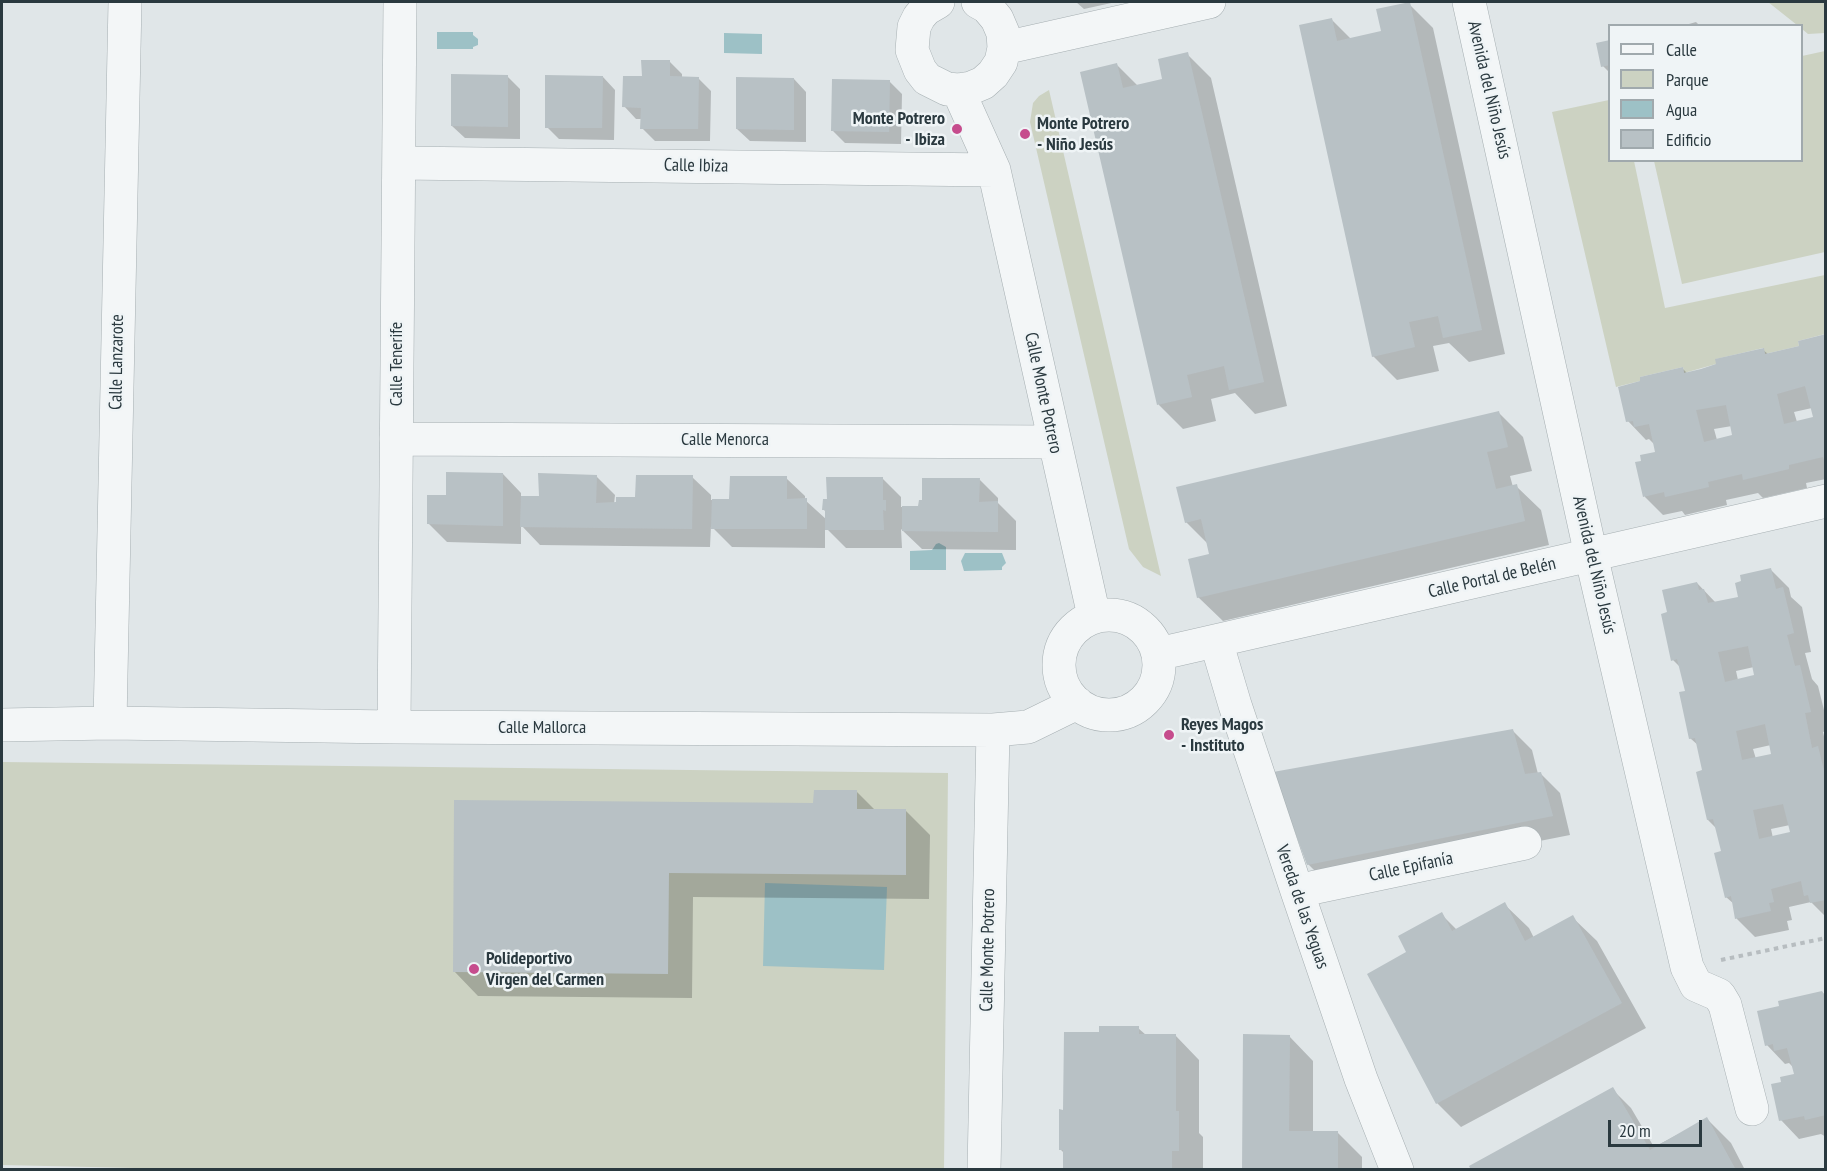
<!DOCTYPE html>
<html>
<head>
<meta charset="utf-8">
<style>
	body { margin:0 }
	#map { position:relative; width:1827px; height:1171px; overflow:hidden; background:#e0e6e8; font-family:"PT Sans Narrow",sans-serif }
	canvas { display:block }
	.frame { position:absolute; inset:0; border:3px solid #2a393f; pointer-events:none }
	.legend { position:absolute; left:1608px; top:24px; width:195px; height:138px; box-sizing:border-box; background:#eff4f6; border:2px solid #a0a9ad; margin:0; padding:8px 10px; list-style:none; font-size:18px; color:#2a393f }
	.legend li { display:flex; align-items:center; gap:12px; height:30px }
	.legend b { width:30px; border:2px solid #a0a9ad }
	.scale { position:absolute; left:1608px; top:1120px; width:94px; height:27px; box-sizing:border-box; border:3px solid #2a393f; border-top:0; padding-left:8px; font-size:18px; line-height:21px; white-space:nowrap; color:#2a393f; -webkit-text-stroke:4px #eff4f6; paint-order:stroke }
</style>
</head>
<body>
<div id="map">
<canvas width="1827" height="1171"></canvas>
<div class="frame"></div>
<ul class="legend">
<li><b style="height:8px;background:#f3f6f7"></b>Calle</li>
<li><b style="height:16px;background:#ccd2c2"></b>Parque</li>
<li><b style="height:16px;background:#9dc1c6"></b>Agua</li>
<li><b style="height:16px;background:#b8c1c5"></b>Edificio</li>
</ul>
<div class="scale">20 m</div>
</div>
<script>
const ctx = document.querySelector('canvas').getContext('2d');
ctx.lineJoin = 'round';
function fillPath(path, color) { ctx.fillStyle = color; ctx.fill(path, 'evenodd'); }
const poly = rows => new Path2D(rows.map(r => 'M' + r).join(''));
function stroke(path, color, width, dash) { ctx.strokeStyle = color; ctx.lineWidth = width; ctx.lineCap = dash ? 'butt' : 'round'; ctx.setLineDash(dash || []); ctx.stroke(path); }
function write(font, color, halo, rows, align = 'center') {
  ctx.font = font + ' "PT Sans Narrow",sans-serif'; ctx.lineWidth = 5; ctx.setLineDash([]); ctx.textBaseline = 'middle'; ctx.strokeStyle = halo; ctx.fillStyle = color; for (const [text, x, y, turn = 0] of rows) {
    ctx.save(); ctx.translate(x, y); ctx.rotate((+turn || 0) * Math.PI / 180); ctx.textAlign = isNaN(turn) ? turn : align; if (halo) ctx.strokeText(text, 0, 0); ctx.fillText(text, 0, 0); ctx.restore();
  }
}
fillPath(poly([
	[1768,2,1825,2,1825,33,1808,34,1802,29,1802,26,1797,25],
	[1825,51,1825,252,1682,284,1654,161,1802,160,1802,56],
	[1049,90,1161,576,1143,567,1129,549,1030,122,1033,103,1039,96],
	[1609,100,1610,160,1634,161,1665,308,1825,275,1825,334,1798,341,1799,346,1765,354,1763,348,1716,359,1716,364,1684,373,1683,367,1640,377,1640,381,1616,387,1552,112],
	[2,762,948,773,944,1169,224,1170,2,1165]
]), '#ccd2c2');
fillPath(poly([
	[437,32,473,32,473,35,478,39,478,45,473,47,473,49,437,49],
	[724,33,762,34,762,54,724,53],
	[939,543,946,547,946,570,910,570,910,551,932,550,936,544],
	[965,553,1002,553,1006,563,1002,567,1002,570,964,571,961,561],
	[765,883,887,887,884,970,763,966]
]), '#9dc1c6');
fillPath(poly([
	[1076,2,1116,2,1084,9],
	[1409,4,1433,28,1505,354,1469,362,1449,343,1433,346,1439,371,1397,380,1373,356,1332,20,1351,39,1382,33],
	[1696,22,1700,26,1682,26],
	[1610,42,1610,73,1603,66],
	[1187,54,1211,78,1287,406,1255,414,1235,393,1211,399,1216,421,1183,429,1159,405,1117,65,1138,86,1164,80],
	[670,62,682,74,682,78,699,79,711,91,710,141,655,141,642,128,642,119,636,119,624,106,643,78],
	[507,76,520,89,520,139,465,138,452,126],
	[603,77,615,90,614,140,559,139,547,127],
	[794,79,806,92,806,142,750,141,737,129],
	[889,81,902,94,901,144,845,143,833,131],
	[1826,336,1826,479,1806,483,1807,488,1763,498,1758,493,1726,500,1727,505,1685,515,1682,511,1663,515,1645,497,1643,462,1657,453,1655,445,1649,439,1646,440,1628,421,1682,368,1688,374,1763,350,1768,354,1800,347],
	[1812,408,1814,418,1797,422,1794,412],
	[1732,426,1734,436,1717,440,1714,429],
	[1499,413,1523,437,1532,471,1510,476,1513,487,1516,486,1541,510,1549,545,1223,621,1198,597,1211,555,1208,544,1186,522],
	[503,474,521,493,521,498,540,498,596,476,615,495,614,504,636,499,692,477,711,495,711,500,730,501,786,478,805,496,805,500,827,520,827,513,824,510,883,479,901,497,901,507,919,507,980,480,998,498,998,503,1016,521,1016,550,922,549,901,529,902,548,846,548,825,527,825,548,732,547,711,526,710,547,540,545,521,525,521,544,447,542,429,524,447,497],
	[1770,569,1789,588,1791,597,1802,607,1811,652,1805,653,1812,679,1818,686,1826,718,1826,731,1823,732,1826,745,1826,917,1811,902,1789,907,1792,920,1787,921,1789,930,1755,937,1737,919,1734,904,1726,897,1722,852,1717,829,1708,820,1704,771,1699,746,1690,738,1687,692,1681,668,1673,660,1669,613,1697,583,1716,603,1739,598],
	[1754,667,1756,676,1738,680,1736,671],
	[1771,745,1773,755,1756,759,1753,749],
	[1790,825,1792,833,1773,838,1771,829],
	[1513,731,1532,750,1538,774,1541,774,1560,793,1570,835,1327,883,1308,864],
	[857,792,875,810,906,811,930,835,929,899,693,897,692,998,478,996,454,971,815,804],
	[1504,904,1529,928,1534,938,1572,917,1597,941,1646,1028,1461,1127,1437,1103,1408,953,1441,914,1457,930],
	[1822,992,1826,996,1826,1137,1821,1134,1799,1139,1781,1120,1783,1083,1795,1075,1794,1068,1789,1063,1785,1064,1767,1045,1781,1007],
	[1138,1028,1146,1035,1175,1035,1199,1060,1199,1133,1203,1137,1203,1170,1064,1170,1064,1153,1060,1149,1065,1111,1100,1034],
	[1289,1036,1313,1061,1313,1132,1337,1132,1362,1157,1362,1170,1244,1170],
	[1612,1089,1631,1108,1654,1147,1707,1119,1731,1143,1745,1170,1472,1170]
]), '#0003');
fillPath(poly([
	[1410,2,1482,330,1443,338,1438,316,1409,322,1415,347,1372,357,1299,25,1332,18,1337,41,1381,31,1376,9],
	[1610,40,1610,65,1601,67,1596,43],
	[1188,52,1264,382,1229,390,1224,366,1187,375,1192,397,1157,405,1080,72,1117,63,1123,88,1162,79,1158,59],
	[641,60,670,60,670,76,699,77,698,129,640,129,641,108,622,107,623,76,642,76],
	[451,74,508,75,508,127,451,126],
	[545,75,603,76,602,128,545,128],
	[736,77,794,78,794,130,736,129],
	[832,79,890,80,889,132,831,131],
	[1826,334,1826,465,1823,457,1789,465,1789,469,1743,480,1742,474,1708,482,1709,487,1665,497,1664,492,1643,497,1635,462,1641,461,1640,455,1655,452,1649,424,1634,427,1633,421,1626,422,1618,387,1640,381,1640,377,1683,367,1684,373,1701,369,1716,364,1715,359,1764,348,1765,354,1799,346,1798,341],
	[1805,386,1813,417,1784,424,1777,394],
	[1726,405,1732,435,1704,442,1696,410],
	[1499,411,1508,447,1487,452,1496,489,1517,484,1525,521,1197,598,1188,559,1209,554,1201,519,1185,523,1176,487],
	[446,472,503,473,503,526,427,524,427,495,446,495],
	[538,473,597,475,596,503,616,502,616,497,635,497,636,475,693,475,692,529,520,527,521,496,539,496],
	[730,476,787,476,787,499,807,498,807,529,711,529,712,499,729,499],
	[826,477,883,477,883,500,886,500,886,511,883,510,884,530,825,530,825,510,822,510,823,499,827,499],
	[922,478,980,478,979,502,998,501,998,532,902,531,902,506,918,506,919,500,922,500],
	[1771,568,1776,589,1783,587,1794,633,1787,635,1795,666,1800,665,1811,712,1805,713,1812,748,1818,746,1826,779,1826,793,1824,793,1826,802,1826,900,1810,903,1808,895,1804,896,1801,881,1771,889,1774,902,1769,903,1771,911,1735,919,1731,896,1725,898,1714,853,1721,851,1713,819,1707,820,1696,772,1702,770,1695,738,1689,739,1679,692,1685,691,1677,659,1671,661,1661,614,1667,612,1662,590,1697,582,1699,590,1704,589,1708,603,1738,597,1735,583,1741,581,1740,575],
	[1748,646,1754,675,1725,682,1718,652],
	[1765,724,1771,754,1742,760,1736,731],
	[1783,804,1790,832,1759,839,1753,810],
	[1513,729,1525,774,1541,772,1553,816,1307,865,1273,772],
	[814,790,857,790,857,809,906,809,906,875,669,873,668,974,453,972,454,800,813,803],
	[1505,902,1525,941,1573,915,1622,1003,1436,1104,1367,974,1406,952,1398,936,1442,912,1452,931],
	[1822,991,1826,998,1826,1115,1805,1120,1804,1116,1779,1121,1771,1084,1781,1082,1780,1077,1794,1074,1787,1048,1774,1051,1773,1044,1765,1046,1757,1011,1779,1006,1778,1001],
	[1099,1026,1139,1026,1139,1034,1176,1034,1176,1111,1179,1111,1179,1151,1172,1151,1172,1170,1063,1170,1063,1150,1059,1150,1059,1109,1063,1110,1064,1032,1099,1032],
	[1243,1034,1290,1035,1289,1131,1338,1131,1338,1170,1242,1170],
	[1613,1087,1650,1150,1707,1117,1736,1170,1471,1170,1469,1166]
]), '#b8c1c5');
const minor = poly([
	[938,2,926,9,919,17,914,27,912,50,920,70,927,79,947,89,958,90,971,88,983,83,993,74,1001,62,1004,48,1003,33,997,19,987,7,978,2],
	[1469,2,1591,555,1687,967,1696,985,1719,995,1725,1005,1752,1109],
	[1004,48,1209,2],
	[958,90,994,170,1094,616],
	[399,163,994,170],
	[396,439,1054,442],
	'1059 665a50 50 0 1 1 100 0a50 50 0 1 1-100 0Z',
	[1216,641,1235,705,1297,891,1361,1079,1397,1170],
	[1158,654,1826,501],
	[110,723,125,2],
	[2,725,110,723,394,727,993,730,1028,727,1077,703],
	[394,727,400,2],
	[1297,891,1525,843],
	[984,1170,993,730]
]);
stroke(minor, '#a6afb2', 34);
stroke(poly([
	[1721,960,1826,938]
]), '#b7bdc0', 4, [4.5, 4.5]);
stroke(minor, '#f3f6f7', 33);
for (const [x, y, r, color] of [
	[957,129,6,"#c64c8d"],
	[1025,134,6,"#c64c8d"],
	[1169,735,6,"#c64c8d"],
	[474,969,6,"#c64c8d"]
]) { const dot = new Path2D(); dot.arc(x, y, r, 0, 2 * Math.PI); ctx.fillStyle = color; ctx.fill(dot); stroke(dot, '#eff4f6', 2); }
write('18px', '#2a393f', '#eff4f6', [
	["Avenida del Niño Jesús",1489,90,77],
	["Calle Ibiza",696,166,1],
	["Calle Lanzarote",117,362,-89],
	["Calle Tenerife",397,364,-90],
	["Calle Monte Potrero",1043,393,78],
	["Calle Menorca",725,440],
	["Avenida del Niño Jesús",1594,565,77],
	["Calle Portal de Belén",1492,578,-13],
	["Calle Mallorca",542,728],
	["Calle Epifanía",1411,867,-12],
	["Vereda de las Yeguas",1302,907,71],
	["Calle Monte Potrero",988,950,-89]
]);
write('bold 18px', '#2a393f', '#eff4f6', [
	["Monte Potrero",945,119,"right"],
	["- Ibiza",945,140,"right"],
	["Monte Potrero",1037,124],
	["- Niño Jesús",1037,145],
	["Reyes Magos",1181,725],
	["- Instituto",1181,746],
	["Polideportivo",486,959],
	["Virgen del Carmen",486,980]
], 'left');
</script>
</body>
</html>
